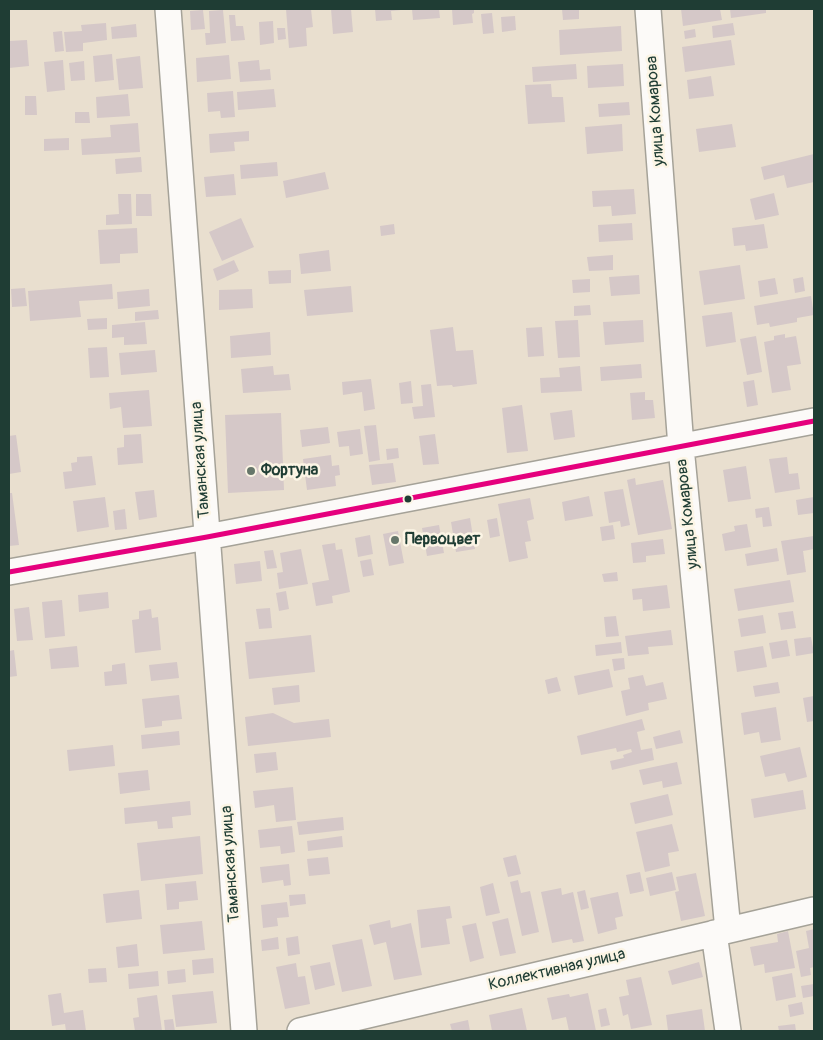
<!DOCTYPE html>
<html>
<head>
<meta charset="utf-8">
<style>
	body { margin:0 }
	#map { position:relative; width:823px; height:1040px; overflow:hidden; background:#e9dfcf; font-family:Pangolin,sans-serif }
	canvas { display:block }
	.frame { position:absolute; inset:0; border:10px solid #1f3d34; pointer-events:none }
</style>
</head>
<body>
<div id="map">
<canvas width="823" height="1040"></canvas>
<div class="frame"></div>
</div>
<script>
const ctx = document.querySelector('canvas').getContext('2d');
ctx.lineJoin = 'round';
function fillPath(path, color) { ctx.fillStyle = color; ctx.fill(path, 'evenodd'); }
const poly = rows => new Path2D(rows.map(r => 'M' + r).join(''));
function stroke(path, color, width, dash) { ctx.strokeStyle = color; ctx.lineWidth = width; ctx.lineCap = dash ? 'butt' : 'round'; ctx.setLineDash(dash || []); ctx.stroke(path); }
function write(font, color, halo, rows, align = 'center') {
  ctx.font = font + ' Pangolin,sans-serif'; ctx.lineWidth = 5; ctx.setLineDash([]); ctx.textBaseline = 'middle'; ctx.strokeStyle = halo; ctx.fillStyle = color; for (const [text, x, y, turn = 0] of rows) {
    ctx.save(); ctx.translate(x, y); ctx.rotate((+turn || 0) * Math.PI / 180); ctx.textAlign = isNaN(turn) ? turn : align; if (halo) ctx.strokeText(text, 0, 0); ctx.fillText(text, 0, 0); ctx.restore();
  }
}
fillPath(poly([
	[286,9,311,9,313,27,306,28,307,46,289,48],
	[331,9,351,9,353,32,333,34],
	[375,9,401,9,401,10,391,11,392,20,376,21],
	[412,9,439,9,440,18,413,20],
	[452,9,474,9,474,13,472,14,473,23,453,25],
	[562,9,579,9,579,19,563,20],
	[681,9,720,9,722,20,683,26],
	[730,9,766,9,766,13,731,18],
	[203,10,205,29,191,30,190,11],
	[223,10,226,43,206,45,205,33,210,33,209,11],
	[492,13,494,33,483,34,481,14],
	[229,15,235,15,236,26,243,26,245,40,231,41],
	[515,16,516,30,502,32,501,17],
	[273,21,274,43,260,45,259,22],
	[106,23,107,40,83,43,83,51,66,52,64,32,82,31,81,25],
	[733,23,735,35,713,38,712,26],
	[136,24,137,37,112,39,111,27],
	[621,26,622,51,560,55,559,30],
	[277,28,285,28,286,39,278,40],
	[695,29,696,37,685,39,684,31],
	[62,31,64,51,55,52,53,32],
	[27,40,29,66,9,68,9,41],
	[731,40,735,65,685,72,682,47],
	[112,54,114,80,95,82,93,56],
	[229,55,231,79,197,82,196,58],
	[140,56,143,88,119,90,116,59],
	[63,60,65,90,47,92,44,62],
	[259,60,260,70,270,69,271,80,240,82,238,62],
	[84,61,85,80,71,81,69,63],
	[576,64,577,79,533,82,532,67],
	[623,64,624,86,588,88,587,66],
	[711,76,714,96,689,99,687,80],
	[551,84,552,97,563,97,565,122,528,124,525,85],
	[274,89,276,107,238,110,237,92],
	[233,91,235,117,221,118,220,111,208,112,207,93],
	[128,94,130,116,97,118,96,97],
	[25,96,36,96,37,115,25,115],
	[629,102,630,115,599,117,598,104],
	[75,112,89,112,90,123,75,123],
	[138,123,140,152,82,155,81,139,111,137,110,125],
	[622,124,623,151,587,154,585,127],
	[732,124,736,147,699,152,696,129],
	[249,131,249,141,234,142,235,151,210,153,209,134],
	[69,138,69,150,44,151,44,139],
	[814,154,814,182,787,188,784,175,764,180,761,167],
	[141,157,142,172,116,174,115,159],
	[277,162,278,176,241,179,240,165],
	[325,172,329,189,286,198,283,181],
	[234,174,236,195,206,197,204,177],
	[634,189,636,214,612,216,611,206,593,207,592,191],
	[774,193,779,215,755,220,750,199],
	[118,194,131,194,132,224,106,225,106,215,119,214],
	[136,194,151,194,152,216,136,216],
	[241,218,254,247,222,261,209,232],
	[632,223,633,240,599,242,598,225],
	[394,224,395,234,381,236,380,226],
	[764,224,768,248,746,251,745,245,734,246,732,228],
	[137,228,138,253,120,254,120,263,100,264,98,230],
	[329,250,331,271,301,274,299,254],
	[613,255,613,270,589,271,587,257],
	[234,260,239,271,217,281,213,269],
	[740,265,745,299,704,305,699,271],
	[291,270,291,283,269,284,268,271],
	[639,275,640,294,611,296,609,277],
	[803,277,805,291,795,293,793,279],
	[775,278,778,294,760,297,758,281],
	[590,279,590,292,573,293,572,280],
	[112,284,113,299,79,301,81,317,30,321,28,291],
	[351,286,353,312,307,316,304,290],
	[25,288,27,306,12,307,11,289],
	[149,289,150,306,118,309,117,292],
	[252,289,253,308,219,310,219,290],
	[811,296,814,315,797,318,797,322,770,327,769,323,757,325,754,306],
	[590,305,591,315,574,316,574,306],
	[158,310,159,319,135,321,135,312],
	[732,312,736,342,706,347,702,316],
	[107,318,107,329,88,330,87,319],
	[578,320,580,357,558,358,555,321],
	[643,320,644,342,605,345,603,322],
	[145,322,147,344,124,345,124,337,112,338,112,325],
	[453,327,456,351,473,350,477,384,453,387,452,385,437,386,430,330],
	[542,327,544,356,528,357,526,328],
	[270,332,271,355,231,358,230,336],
	[785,334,785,338,796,336,801,364,787,366,791,390,772,393,764,342,774,340,774,336],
	[756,336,762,372,747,375,740,339],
	[107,347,109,377,90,378,88,348],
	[155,350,157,372,121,375,119,353],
	[641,364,642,378,601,381,600,367],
	[273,366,274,375,289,374,291,390,243,393,241,369],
	[580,366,582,391,541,393,540,378,560,377,559,368],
	[371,379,375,409,364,411,362,392,343,395,342,382],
	[754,380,758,405,747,407,743,382],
	[411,381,413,403,401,404,399,383],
	[431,384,435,417,414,419,412,407,423,406,421,385],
	[149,390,152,426,123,428,121,407,110,409,109,393],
	[645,392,645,400,653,400,655,418,632,420,630,393],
	[522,405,528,451,507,453,502,408],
	[572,410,575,437,554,440,550,413],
	[281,413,284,490,228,493,225,415],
	[376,425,380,460,369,462,364,426],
	[328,427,330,443,302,447,300,430],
	[360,429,363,454,350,456,349,446,339,447,337,432],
	[141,434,143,463,118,465,117,448,124,447,124,435],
	[435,434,439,464,423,465,419,436],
	[16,435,21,472,9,474,9,436],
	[398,448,399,458,387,460,386,449],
	[331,455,332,466,339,465,340,475,335,476,336,486,307,490,303,459],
	[92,456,96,485,65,489,63,472,72,471,71,463,77,462,77,457],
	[787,457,789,474,798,473,800,489,775,493,769,459],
	[393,463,396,482,372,485,369,465],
	[746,466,751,499,728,502,723,470],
	[635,478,636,485,663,480,672,529,638,535,627,480],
	[623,489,630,525,621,527,620,521,609,523,604,492],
	[154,490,157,517,139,520,135,492],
	[9,493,12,493,19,545,9,546],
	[589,496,593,516,565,521,562,502],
	[105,497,109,527,77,532,73,501],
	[814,497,814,513,798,515,796,500],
	[530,498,534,519,527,521,531,541,525,542,528,558,509,562,498,504],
	[769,507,772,526,763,527,762,517,756,518,755,509],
	[125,509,127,529,115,530,113,511],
	[470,518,475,549,456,552,451,522],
	[497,518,500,536,490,538,487,520],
	[747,524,751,547,725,551,722,534,735,531,734,526],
	[439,525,444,553,427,556,422,528],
	[613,525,615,539,602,541,600,527],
	[398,531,404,563,389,566,383,534],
	[370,535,373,554,358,557,355,538],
	[814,536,814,549,803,551,806,572,787,575,781,541],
	[663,539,665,554,646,556,646,562,633,563,631,543],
	[335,543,336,550,342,549,350,592,332,596,333,603,316,606,312,583,329,580,322,545],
	[777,548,779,561,747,566,745,554],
	[301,549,308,584,279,589,277,573,283,572,280,553],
	[273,550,277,568,267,569,264,551],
	[371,559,374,575,363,577,360,561],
	[260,561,262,581,236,584,234,564],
	[617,572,618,581,604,582,602,574],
	[790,580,794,602,738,611,734,589],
	[667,585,670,608,643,611,642,599,633,600,632,589],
	[286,591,289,609,279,611,276,593],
	[108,592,109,608,79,612,78,595],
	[62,600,65,636,45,638,42,602],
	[29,607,33,640,17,641,14,609],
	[270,608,272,628,259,629,256,609],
	[151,609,152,618,158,617,161,650,135,653,132,620,139,619,139,611],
	[793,611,796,628,781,630,778,613],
	[763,615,766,633,741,637,738,619],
	[616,616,619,636,606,637,604,617],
	[671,630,673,645,648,647,649,654,628,656,625,636],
	[311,635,315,672,249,679,245,642],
	[811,637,814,653,796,656,794,639],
	[787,640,790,656,772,659,769,643],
	[621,642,622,653,596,656,595,645],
	[77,646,79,667,51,669,49,649],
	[763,646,767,667,737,672,734,651],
	[14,650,17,676,9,677,9,651],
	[624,658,625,669,614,671,612,659],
	[177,662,179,678,151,681,149,665],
	[125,663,127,684,105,686,104,672,112,671,112,665],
	[609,669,613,687,578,695,574,676],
	[643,675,646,686,663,682,667,699,648,703,649,710,626,716,621,691,630,689,628,678],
	[557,677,561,691,548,694,545,680],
	[778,682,780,693,755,697,753,686],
	[299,685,300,702,274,705,272,688],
	[179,695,182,719,162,721,162,726,145,728,142,699],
	[814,696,814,721,807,722,803,698],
	[776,707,781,740,761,743,759,732,744,735,741,713],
	[273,713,294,723,329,719,331,737,248,746,245,717],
	[642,719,645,730,637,732,641,750,652,748,654,760,612,770,610,761,624,758,623,755,632,752,631,749,617,752,616,748,581,755,577,736],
	[680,730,683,743,656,749,653,737],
	[179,731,180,745,142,749,141,735],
	[113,745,115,766,69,771,67,750],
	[800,747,807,777,788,782,785,773,765,777,760,756],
	[276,752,278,770,256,773,254,754],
	[677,762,682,784,663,788,662,781,643,785,639,770],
	[148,770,150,790,120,794,118,773],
	[293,787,296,820,276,822,274,805,255,808,253,791],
	[803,790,806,809,754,818,751,799],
	[668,794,673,815,635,824,630,803],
	[190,801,191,815,172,817,173,828,158,829,157,821,125,824,124,808],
	[343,817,344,830,299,835,297,822],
	[672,824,679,851,668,853,670,866,645,872,636,832],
	[292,826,295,852,281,854,280,846,260,848,258,830],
	[200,836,203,874,141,881,137,843],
	[342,836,343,847,308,851,307,841],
	[516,855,521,874,508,877,503,858],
	[328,857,330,874,309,876,307,859],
	[289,864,291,885,284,886,283,880,262,883,260,867],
	[640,872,644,891,630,894,626,875],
	[672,872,676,890,650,896,646,878],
	[696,873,705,916,681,921,675,892,679,891,676,877],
	[518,880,521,893,530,891,539,932,522,936,510,882],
	[196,881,198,900,179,902,179,909,167,910,165,884],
	[493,883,500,913,486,916,480,887],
	[561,888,562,895,573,892,584,941,573,943,572,939,552,943,541,892],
	[139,890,142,919,106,923,103,894],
	[585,890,589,908,581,910,577,892],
	[618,892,623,916,615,918,617,929,598,934,590,898],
	[305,894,306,904,290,906,289,895],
	[287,902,289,917,277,918,278,926,263,928,261,905],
	[450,906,452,918,446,919,450,944,421,948,417,910],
	[508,918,516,953,500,956,492,922],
	[390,920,391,928,411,923,422,975,394,980,386,942,374,945,369,925],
	[202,921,205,950,163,954,160,925],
	[476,923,484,958,470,962,462,926],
	[814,929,814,967,810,968,811,975,801,977,796,951,809,948,806,931],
	[788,931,795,968,765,973,764,964,754,966,750,947,778,942,777,934],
	[298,936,300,954,288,956,286,938],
	[278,937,279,949,262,951,261,940],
	[362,939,372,986,342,992,332,945],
	[137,944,139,966,118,968,116,947],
	[213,958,214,973,193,975,192,960],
	[330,962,335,985,315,990,310,966],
	[699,962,703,977,672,985,668,971],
	[296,963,298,977,305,976,310,1004,285,1009,276,967],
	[106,968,107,982,89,983,88,969],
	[185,969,186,982,168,984,167,971],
	[158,971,159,986,129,989,128,974],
	[792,973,796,997,776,1001,772,977],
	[641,977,652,1025,631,1029,628,1014,623,1016,619,997,629,995,626,980],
	[814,984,814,996,803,998,801,986],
	[213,991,217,1023,176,1027,172,995],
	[61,993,64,1013,83,1010,86,1031,66,1031,65,1024,52,1026,48,995],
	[588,993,596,1031,580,1031,579,1030,569,1031,566,1017,552,1020,547,998,569,994,570,997],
	[157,995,162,1031,135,1031,133,1018,139,1017,137,998],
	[802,1002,804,1014,790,1017,788,1005],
	[522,1008,527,1031,492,1031,489,1015],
	[606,1008,610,1025,601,1027,598,1010],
	[702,1009,705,1031,668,1031,666,1015],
	[173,1019,175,1031,165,1031,164,1020],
	[468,1020,470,1031,452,1031,450,1024],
	[795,1024,796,1031,779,1031,778,1026]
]), '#d5c8c8');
const minor = poly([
	[168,9,244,1031],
	[648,9,681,447,728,930],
	[9,572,207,537,814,421],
	[714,933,728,1031],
	[300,1031,814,910]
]);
stroke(minor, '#a5a298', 28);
stroke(minor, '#fcfaf8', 25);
stroke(poly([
	[9,572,207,537,814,421]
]), '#e5007d', 5);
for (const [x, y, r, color] of [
	[251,471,5,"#66766a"],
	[408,499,4.5,"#1f3d34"],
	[395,540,5,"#66766a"]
]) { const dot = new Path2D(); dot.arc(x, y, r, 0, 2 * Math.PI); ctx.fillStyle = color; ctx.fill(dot); stroke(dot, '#fcf5e5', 2); }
write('16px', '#1f3d34', '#fcf5e5', [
	["улица Комарова",656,111,-94],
	["Таманская улица",201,460,-94],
	["улица Комарова",688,514,-96],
	["Таманская улица",231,864,-94],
	["Коллективная улица",557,970,-13]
]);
write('bold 16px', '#1f3d34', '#fcf5e5', [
	["Фортуна",261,471],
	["Первоцвет",405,540]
], 'left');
</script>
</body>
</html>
